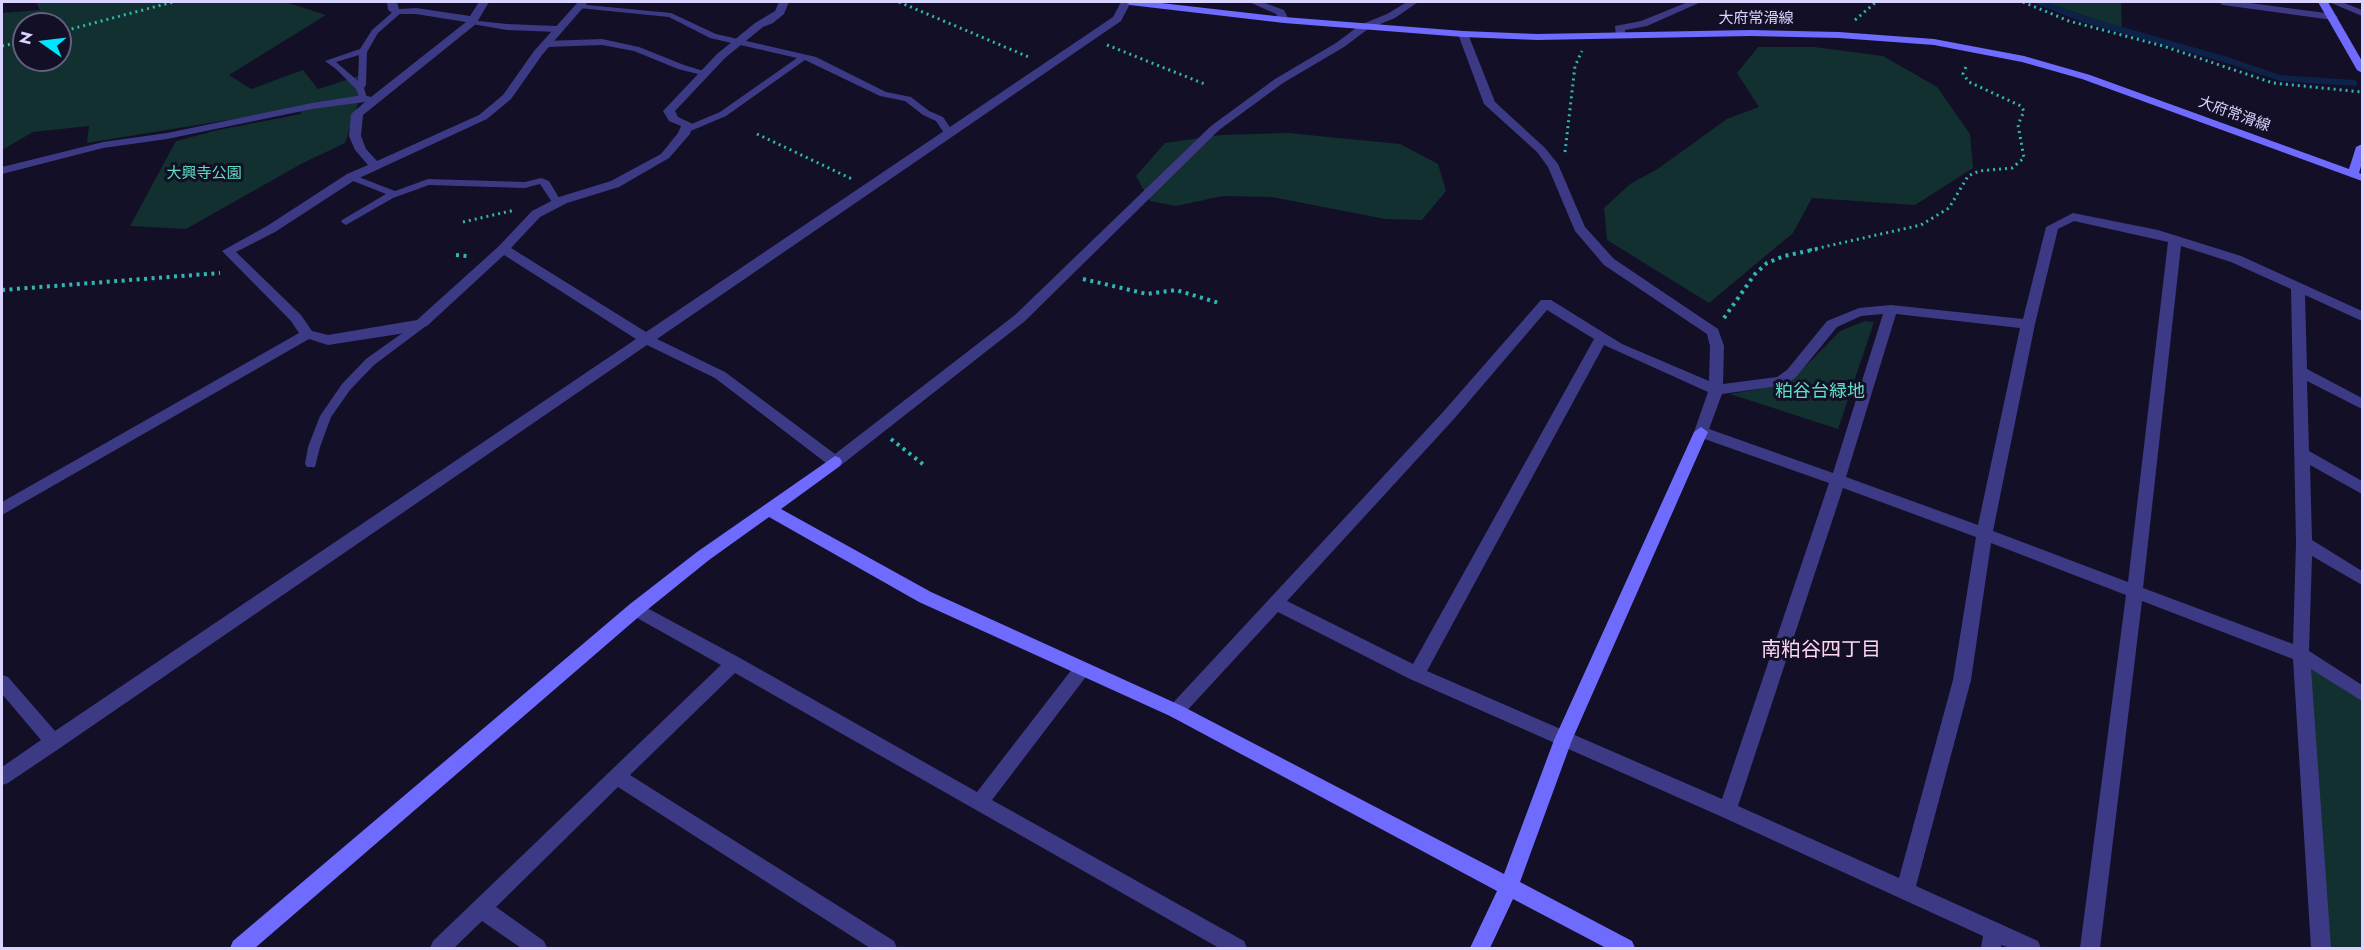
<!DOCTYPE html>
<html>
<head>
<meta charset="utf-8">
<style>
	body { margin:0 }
	#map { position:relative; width:2364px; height:950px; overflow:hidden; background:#130f26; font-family:Jost,sans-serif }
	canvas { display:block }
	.frame { position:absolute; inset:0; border:3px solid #d9d4ff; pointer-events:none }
	.north { position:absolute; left:12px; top:12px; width:60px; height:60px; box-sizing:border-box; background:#130f26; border:2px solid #625e7d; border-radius:50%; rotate:284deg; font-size:16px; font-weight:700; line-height:24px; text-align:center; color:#d9d4ff }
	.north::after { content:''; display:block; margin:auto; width:21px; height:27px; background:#00e5ff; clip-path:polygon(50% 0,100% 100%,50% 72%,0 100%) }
</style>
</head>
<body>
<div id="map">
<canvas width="2364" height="950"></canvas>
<div class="frame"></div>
<div class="north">N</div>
</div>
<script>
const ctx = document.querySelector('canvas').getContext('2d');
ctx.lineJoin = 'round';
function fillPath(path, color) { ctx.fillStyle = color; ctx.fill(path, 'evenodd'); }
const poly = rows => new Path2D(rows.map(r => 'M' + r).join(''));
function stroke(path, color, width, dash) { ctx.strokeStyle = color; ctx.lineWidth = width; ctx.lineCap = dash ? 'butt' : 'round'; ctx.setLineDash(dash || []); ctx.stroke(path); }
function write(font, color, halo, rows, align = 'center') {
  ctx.font = font + ' Jost,"Noto Sans JP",sans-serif'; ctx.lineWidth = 6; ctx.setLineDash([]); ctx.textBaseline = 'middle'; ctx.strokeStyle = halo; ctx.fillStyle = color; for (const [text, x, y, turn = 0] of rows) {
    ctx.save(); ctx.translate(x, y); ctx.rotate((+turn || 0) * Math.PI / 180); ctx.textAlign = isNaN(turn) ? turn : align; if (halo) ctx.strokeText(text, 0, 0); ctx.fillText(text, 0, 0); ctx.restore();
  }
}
fillPath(poly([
	[36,2,285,2,326,15,229,75,251,89,303,70,318,89,359,76,359,100,345,143,301,164,186,229,130,226,176,141,218,130,301,114,301,108,87,143,89,126,33,132,2,150,2,13,40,10],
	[24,24,60,24,60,60,24,60],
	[2045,2,2121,2,2122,29],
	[1758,47,1814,47,1883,56,1937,87,1970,134,1973,168,1915,205,1812,198,1793,233,1709,303,1607,240,1604,208,1630,184,1656,170,1727,119,1759,107,1737,73],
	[1288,133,1400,144,1438,164,1446,191,1422,220,1385,219,1272,197,1223,196,1176,206,1150,201,1136,176,1165,143,1221,135],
	[1865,321,1874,322,1838,429,1730,394,1788,384,1840,331],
	[2301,654,2362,694,2362,948,2312,948]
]), '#12302f');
stroke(poly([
	[2039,2,2083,19,2227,60,2280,78,2354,83]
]), '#0c2248', 6);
stroke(poly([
	[899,2,1031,58],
	[2023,2,2069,21,2163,46,2273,83,2362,92],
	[1855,20,1876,2],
	[60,32,173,2],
	[1107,45,1207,85],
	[2,46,24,41],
	[757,134,852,179],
	[1565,152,1575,66,1582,51],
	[463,222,515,210],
	[1810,250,1921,225,1949,208,1968,176,1979,171,2012,168,2024,158,2018,125,2024,111,2021,106,1969,82,1963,74,1967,64]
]), '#2fb8b0', 3, [2, 4]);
stroke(poly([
	[456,255,467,256],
	[1083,279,1147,294,1176,290,1219,303],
	[2,290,220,273],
	[1724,318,1755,274,1767,263,1784,256,1817,249],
	[891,439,924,465]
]), '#2fb8b0', 4, [3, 4.5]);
fillPath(poly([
	[576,4,671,13,716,34,816,57,886,92,911,97,929,111,943,117,951,129,957,133,952,136,944,133,936,121,923,115,905,101,880,96,805,60,726,116,688,132,682,132,682,128,720,112,797,58,710,38,669,17,579,8,576,8,576,4],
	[395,10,402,12,378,33,367,52,366,85,364,88,367,98,363,101,360,100,356,89,336,69,325,61,360,49,372,30,395,10],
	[359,55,358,81,336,62,359,55],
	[469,20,507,24,557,26,561,29,557,32,507,30,472,24,468,22,469,20],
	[602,39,639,47,684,65,710,73,706,76,678,69,634,51,602,45,546,47,542,44,546,41,602,39],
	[351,174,395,191,428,179,525,182,541,178,549,181,562,203,557,206,554,205,540,184,525,188,429,185,393,198,346,225,341,222,342,220,386,194,348,179,348,175,351,174],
	[422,319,426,320,427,323,426,326,374,365,350,390,331,417,320,447,315,467,307,467,305,464,308,447,320,416,342,384,366,359,422,319]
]), '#3d3a85');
fillPath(poly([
	[387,2,397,2,399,9,416,8,470,16,479,2,489,2,476,24,363,115,361,136,366,149,377,161,479,115,503,95,534,51,578,2,588,2,542,55,511,99,487,119,355,180,275,232,236,252,301,315,312,331,328,335,417,320,499,246,532,211,559,197,611,181,661,154,678,133,681,126,669,121,663,111,665,109,717,54,755,23,775,11,779,2,789,2,784,14,773,23,763,27,725,58,675,111,678,117,693,124,690,134,669,158,619,187,567,203,540,217,511,248,646,332,1113,17,1121,2,1131,2,1121,21,657,339,725,372,835,454,1015,315,1211,126,1275,79,1336,43,1360,25,1387,14,1407,2,1418,2,1395,18,1368,29,1344,47,1283,83,1219,130,1025,321,840,466,830,466,715,378,647,345,60,748,8,783,2,785,2,767,41,740,2,694,2,675,8,677,55,731,636,339,504,255,427,326,399,334,328,345,309,339,2,515,2,502,299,333,291,321,222,251,267,226,347,174,368,165,355,150,349,136,351,114,365,102,312,109,167,139,103,148,2,174,2,167,103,142,167,133,312,103,363,95,371,97,466,22,416,14,394,14,388,10,387,2],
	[1249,2,1262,2,1284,10,1289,20,1280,22,1276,14,1249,2],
	[1688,2,1701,2,1647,26,1625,30,1625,38,1616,36,1615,26,1641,21,1688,2],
	[2218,2,2242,2,2333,14,2338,17,2333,20,2223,5,2218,2],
	[2329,2,2342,2,2362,10,2362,16,2329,2],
	[1463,31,1468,34,1495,102,1545,148,1558,164,1585,227,1614,259,1718,329,1724,346,1723,384,1777,377,1787,370,1827,321,1859,308,1891,305,2023,319,2046,227,2073,213,2158,230,2241,256,2362,311,2362,321,2305,295,2307,369,2362,398,2362,409,2307,381,2309,451,2362,481,2362,494,2310,465,2312,540,2362,571,2362,585,2312,556,2309,651,2362,685,2362,701,2311,669,2331,948,2311,948,2293,659,2142,601,2100,948,2080,948,2126,595,1991,543,1971,680,1916,886,2038,941,2041,948,2010,948,2001,945,2001,948,1981,948,1983,936,1720,816,1410,679,1278,612,1182,716,1176,719,1170,716,1167,711,1170,706,1443,412,1541,300,1551,300,1622,344,1709,381,1710,346,1707,334,1604,265,1575,231,1548,167,1537,152,1484,104,1458,34,1463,31],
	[2074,221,2168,242,2128,582,1993,531,2035,324,2058,229,2074,221],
	[2181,246,2231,262,2291,289,2296,543,2293,644,2143,588,2181,246],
	[1547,310,1594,339,1413,664,1287,601,1453,420,1547,310],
	[1883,314,1833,473,1709,429,1722,394,1786,385,1797,376,1837,327,1861,316,1883,314],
	[1896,314,2020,328,1978,525,1846,477,1896,314],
	[1604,345,1708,392,1694,432,1696,436,1829,483,1722,799,1427,671,1604,345],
	[1843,488,1976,537,1953,680,1899,878,1738,806,1843,488],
	[636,602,740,658,977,792,1076,664,1082,662,1088,664,1090,669,1088,674,992,800,1244,941,1247,948,1219,948,735,673,630,775,894,941,897,948,870,948,618,787,496,907,544,941,547,948,521,948,482,921,454,948,430,948,433,941,721,665,630,614,628,609,630,604,636,602]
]), '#3d3a85');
fillPath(poly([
	[1125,2,1152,2,1284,17,1463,31,1537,34,1751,30,1839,32,1934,39,2024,56,2090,75,2349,169,2356,147,2362,144,2362,163,2359,173,2362,174,2362,181,2082,79,2022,62,1934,45,1839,38,1751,36,1537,40,1463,37,1284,23,1130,5,1125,2],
	[2318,2,2328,2,2362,61,2362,73,2357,70,2318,2],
	[1701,427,1708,432,1572,740,1520,882,1632,941,1635,948,1606,948,1513,899,1490,948,1470,948,1497,891,1170,716,919,602,769,517,709,560,642,614,255,948,230,948,233,941,630,604,697,552,835,456,840,458,842,462,840,466,781,509,931,592,1182,706,1504,874,1554,740,1694,432,1701,427]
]), '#6f6bff');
write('15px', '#d9d4ff', '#130f26', [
	["大府常滑線",1756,19],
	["大府常滑線",2234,115,20]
]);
write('15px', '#5fe0c0', '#130f26', [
	["大興寺公園",204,174]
]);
write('18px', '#5fe0c0', '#130f26', [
	["粕谷台緑地",1820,393]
]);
write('20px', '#ffd6f0', '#130f26', [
	["南粕谷四丁目",1821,651]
]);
</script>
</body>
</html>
